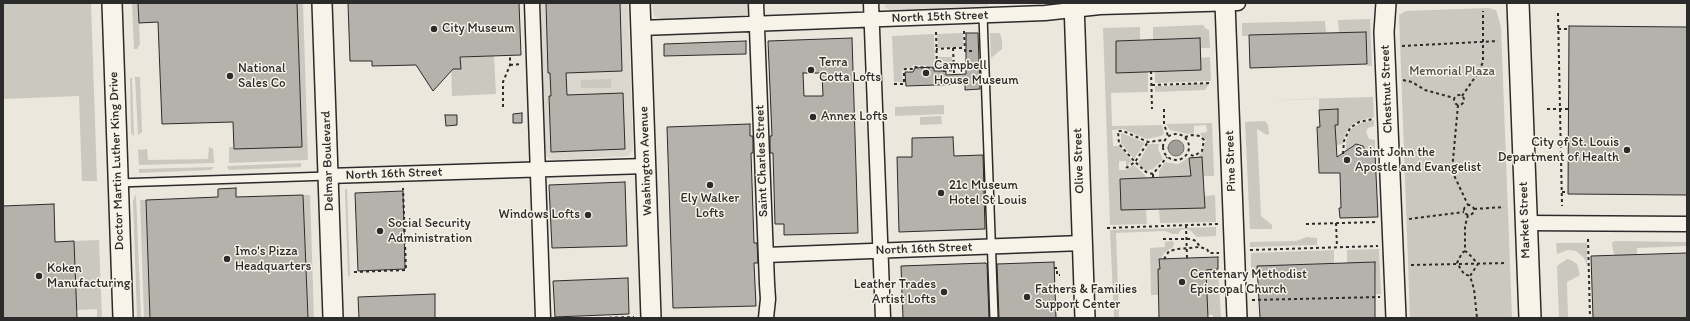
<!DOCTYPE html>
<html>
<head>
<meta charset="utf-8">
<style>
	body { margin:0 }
	#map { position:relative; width:1690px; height:321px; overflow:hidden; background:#ebe7dd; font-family:Itim,sans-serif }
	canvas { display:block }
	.frame { position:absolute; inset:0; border:4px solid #2b2b2b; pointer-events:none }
</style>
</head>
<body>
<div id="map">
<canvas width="1690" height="321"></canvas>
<div class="frame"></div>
</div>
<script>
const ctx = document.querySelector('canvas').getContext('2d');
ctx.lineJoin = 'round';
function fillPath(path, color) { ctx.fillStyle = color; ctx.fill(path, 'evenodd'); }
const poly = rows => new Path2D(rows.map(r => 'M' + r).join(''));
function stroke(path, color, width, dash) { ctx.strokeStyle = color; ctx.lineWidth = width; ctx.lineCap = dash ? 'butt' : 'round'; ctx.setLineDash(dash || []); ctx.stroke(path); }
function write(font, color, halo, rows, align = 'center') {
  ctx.font = font + ' Itim,sans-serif'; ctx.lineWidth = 3; ctx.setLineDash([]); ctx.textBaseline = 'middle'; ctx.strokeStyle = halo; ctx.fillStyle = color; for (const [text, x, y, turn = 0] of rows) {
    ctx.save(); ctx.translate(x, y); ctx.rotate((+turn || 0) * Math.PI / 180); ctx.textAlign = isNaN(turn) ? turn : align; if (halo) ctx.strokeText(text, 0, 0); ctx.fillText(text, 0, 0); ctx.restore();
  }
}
fillPath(poly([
	[540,3,628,3,633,145,633,150,628,156,555,160,550,159,546,156],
	[652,3,749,3,749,14,745,15,661,19,654,16],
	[883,3,988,3,988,6,891,10,886,8]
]), '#dbd7ce');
fillPath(poly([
	[3,3,91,3,97,181,82,181,79,96,3,99],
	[132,3,138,3,140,44,137,49,134,49],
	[297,3,303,3,308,160,229,163,229,147,233,147,234,149,302,146],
	[1488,8,1496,10,1501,27,1512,318,1410,318,1399,15,1406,11],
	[1370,19,1372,66,1367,66,1366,32,1339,33,1338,20],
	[1325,21,1326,33,1242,36,1242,23],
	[1203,25,1206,29,1209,30,1210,48,1200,48,1153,40,1153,27],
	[1140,27,1140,40,1116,41,1116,72,1148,72,1148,92,1111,93,1112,126,1162,125,1164,134,1161,136,1147,139,1123,129,1112,130,1113,146,1120,146,1132,161,1126,166,1126,161,1119,161,1119,170,1126,170,1134,165,1145,175,1146,178,1120,179,1121,210,1146,210,1147,224,1110,225,1103,28],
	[963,33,963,47,938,48,937,34],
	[990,33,1000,33,1002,41,1002,49,991,58],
	[934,34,935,66,913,65,912,68,905,68,902,71,903,82,894,82,892,36],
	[494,56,496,94,452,96,451,58],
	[938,57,952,57,953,69,939,68],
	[1210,57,1211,81,1155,83,1155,71,1200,70,1200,58],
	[135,77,140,77,142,132,138,135],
	[130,78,132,78,134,136,131,133],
	[611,79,611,88,581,88,581,80],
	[1192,83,1209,84,1205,90,1155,92,1155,86,1169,86],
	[1373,97,1374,117,1364,119,1353,124,1345,134,1343,144,1336,145,1335,125,1338,125,1337,109,1319,110,1319,99,1268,100],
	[944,105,944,114,895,116,895,107],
	[941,116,942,124,920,125,920,117],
	[1374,120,1374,126,1368,128,1366,132,1369,139,1375,140,1375,153,1366,153,1363,146,1356,144,1351,146,1346,154,1346,142,1350,130,1360,123],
	[1265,121,1268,125,1269,134,1267,135,1257,129,1261,216,1272,225,1272,229,1250,229,1245,122],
	[1212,123,1214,176,1159,177,1159,171,1165,162,1178,164,1182,162,1188,158,1189,158,1190,165,1203,164,1202,157,1198,157,1202,152,1206,140,1200,134,1201,133,1207,132,1206,125,1194,126,1194,133,1188,134,1170,130,1166,124],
	[1122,133,1145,143,1134,159,1121,143,1121,134],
	[1149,144,1159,144,1158,149,1163,159,1153,169,1146,171,1138,163],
	[209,147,213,149,214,163,139,165,138,150,147,149,148,160,208,159],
	[301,163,301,167,229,170,227,166],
	[214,167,211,170,139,173,139,169],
	[345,189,347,189,350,277,348,276],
	[136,194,141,318,137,318,133,201],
	[303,195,310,195,314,318,308,318],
	[1215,195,1216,222,1160,223,1159,209,1205,208,1205,196],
	[140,200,146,200,150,318,144,318],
	[1216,227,1216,236,1197,237,1191,231,1185,229,1181,230,1178,234,1173,234,1165,231,1116,233,1119,317,1114,317,1110,230],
	[1307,237,1317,238,1317,245,1250,247,1250,242,1296,241],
	[99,240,102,318,97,318,97,309,76,310,74,241],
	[1172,241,1174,243,1173,247,1164,253,1161,259,1159,259,1160,269,1158,269,1158,295,1151,295,1150,248,1165,247,1165,242],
	[1616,241,1687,242,1687,246,1637,248,1637,255,1614,255,1612,244,1612,242],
	[1556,243,1587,243,1587,265,1584,258,1576,251,1568,250,1557,254],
	[1380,249,1379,251,1381,294,1376,294,1375,262,1347,263,1347,250],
	[1334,250,1334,263,1258,266,1258,275,1254,275,1251,270,1251,253],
	[1567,259,1571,260,1577,264,1580,275,1567,282,1568,318,1559,318,1557,266],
	[1218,269,1221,318,1213,318,1213,315,1208,315,1206,270]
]), '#cbc8bf');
const water = poly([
	'1168 148a8 8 0 1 1 16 0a8 8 0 1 1-16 0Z'
]);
fillPath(water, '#a29f98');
stroke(water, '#72716c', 1);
const building = poly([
	[138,3,297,3,302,147,234,149,233,122,162,124,158,22,139,23,138,3],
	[348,3,519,3,521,55,460,57,461,69,453,69,433,91,416,65,372,66,372,61,350,61,348,3],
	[546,3,620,3,622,71,566,73,567,95,623,93,625,149,551,152,549,96,551,96,550,73,548,73,546,3],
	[1569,26,1687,27,1687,195,1568,194,1569,26],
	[1366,32,1367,64,1250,68,1249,35,1366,32],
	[966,33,978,33,980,89,965,90,965,84,906,86,905,72,913,72,915,68,934,67,934,71,946,71,946,75,966,74,966,33],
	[852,38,858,233,784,235,784,224,775,224,773,153,770,153,770,136,772,136,768,41,852,38],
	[803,73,822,73,823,96,804,96,803,73],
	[1200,38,1201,70,1116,73,1116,41,1200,38],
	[746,41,746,54,664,56,664,44,746,41],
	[1338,109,1338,125,1335,125,1337,157,1356,144,1363,146,1367,153,1375,153,1378,217,1340,218,1339,208,1341,208,1340,173,1319,173,1317,127,1320,127,1319,110,1338,109],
	[522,113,522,123,513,123,513,114,522,113],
	[445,115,457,115,457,125,446,126,445,115],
	[750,124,750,136,753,136,753,153,751,153,754,243,757,243,758,263,754,263,756,306,673,308,667,127,750,124],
	[953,137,954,156,983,155,985,229,899,232,897,157,912,157,912,138,953,137],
	[1202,157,1205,208,1121,210,1120,179,1191,176,1189,158,1202,157],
	[625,182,627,246,552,248,549,185,625,182],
	[236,188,236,197,303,195,308,318,150,318,146,200,218,197,218,189,236,188],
	[403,191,405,269,358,271,355,193,403,191],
	[54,204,55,242,74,241,77,318,3,318,3,206,54,204],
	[1687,253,1687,318,1593,318,1591,256,1687,253],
	[1218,257,1218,269,1206,270,1208,318,1159,318,1158,269,1160,269,1159,259,1218,257],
	[1054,262,1056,318,999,318,997,264,1054,262],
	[1375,262,1375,318,1260,318,1257,266,1375,262],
	[985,263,987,264,989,318,903,318,901,266,985,263],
	[628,278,629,314,555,317,553,281,628,278],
	[435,294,435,318,359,318,358,297,435,294]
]);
fillPath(building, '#b5b2ab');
stroke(building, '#2b2b2b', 1);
const lane = poly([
	[983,16,994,318],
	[118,183,328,176]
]);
const street = poly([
	[532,3,543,318],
	[756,3,767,284,768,299,766,318],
	[871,3,883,318],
	[641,28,1045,13,1100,7,1238,3],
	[328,176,646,166],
	[1525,223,1687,224],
	[766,255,1082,243]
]);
const secondary = poly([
	[112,3,123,318],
	[322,3,333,318],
	[640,3,651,318],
	[1074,3,1085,318],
	[1225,3,1237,318],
	[1386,3,1384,32,1396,318]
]);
const primary = poly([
	[1518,3,1530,318]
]);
stroke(lane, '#2b2b2b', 10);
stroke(street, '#2b2b2b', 17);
stroke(secondary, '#2b2b2b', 22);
stroke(primary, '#2b2b2b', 24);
stroke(poly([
	[1558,13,1562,206],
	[1558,29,1569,29],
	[964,31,965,51,975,51],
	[936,32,937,68],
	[1402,46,1498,41],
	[953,48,965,48],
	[510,65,521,64],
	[954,70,954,75],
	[1151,71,1152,109],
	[1403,80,1412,82,1425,90,1454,98],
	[894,84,904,84,904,71,905,69,913,69,914,67,937,68,937,69,942,71,954,70,953,48,936,49],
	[1152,85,1212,83],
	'1454 100a5 5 0 1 1 10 0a5 5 0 1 1-10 0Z',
	[1462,96,1478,73,1483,62,1483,11],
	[1458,105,1452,171,1468,205],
	[503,107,503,82,510,65,510,56],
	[1164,109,1164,124,1168,136],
	[1547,109,1568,109],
	'1163 147a13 13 0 1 1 26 0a13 13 0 1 1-26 0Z',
	[1185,137,1192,135,1200,136,1204,140,1202,151,1194,156,1188,154],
	[1343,154,1344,141,1350,128,1359,122,1373,119],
	[1126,168,1135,162,1148,142],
	[1153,174,1146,172,1135,162,1119,144,1118,131,1123,131,1148,142,1164,140],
	[1153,177,1153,174,1167,157],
	[1562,192,1568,192],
	'1464 210a5 5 0 1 1 10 0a5 5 0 1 1-10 0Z',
	[1474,209,1504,207],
	[1468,215,1465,226,1465,251,1468,253,1478,264,1470,276,1474,289,1477,318],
	[1409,219,1464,212],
	[1336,223,1337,247],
	[1306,224,1377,222],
	[1186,225,1187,258],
	[1107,228,1218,224],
	[1163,239,1191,239,1196,241,1200,247],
	[1588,239,1590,318],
	[1250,250,1378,246],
	[1465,251,1462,253,1457,263,1464,274,1470,276],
	[1164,259,1169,251,1178,249,1199,247,1207,249,1209,253,1219,253],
	[1411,265,1507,263],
	[1054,268,1057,268,1057,275,1060,275],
	[354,272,406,270,403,188],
	[1252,300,1380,297],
	[603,318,634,317]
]), '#2b2b2b', 2, [3, 3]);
stroke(lane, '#f7f3e8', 7);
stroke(street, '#f7f3e8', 14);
stroke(secondary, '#f7f3e8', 19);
stroke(primary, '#f7f3e8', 21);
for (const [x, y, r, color] of [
	[434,29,4,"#2b2b2b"],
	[811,70,4,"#2b2b2b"],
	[926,73,4,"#2b2b2b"],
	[230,76,4,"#2b2b2b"],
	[813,117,4,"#2b2b2b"],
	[1627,150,4,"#2b2b2b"],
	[1347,160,4,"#2b2b2b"],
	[710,185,4,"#2b2b2b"],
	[941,193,4,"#2b2b2b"],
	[588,215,4,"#2b2b2b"],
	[380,231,4,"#2b2b2b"],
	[227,259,4,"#2b2b2b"],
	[39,276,4,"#2b2b2b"],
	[1182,282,4,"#2b2b2b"],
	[944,292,4,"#2b2b2b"],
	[1027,297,4,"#2b2b2b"]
]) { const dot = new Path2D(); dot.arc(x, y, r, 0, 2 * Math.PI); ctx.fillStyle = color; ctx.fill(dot); stroke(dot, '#f7f3e8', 1.5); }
write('13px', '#2b2b2b', '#f7f3e8', [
	["North 15th Street",940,17,-2],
	["Chestnut Street",1387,89,-92],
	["Doctor Martin Luther King Drive",117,161,-92],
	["Delmar Boulevard",328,161,-92],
	["Washington Avenue",646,161,-92],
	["Saint Charles Street",762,161,-92],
	["Olive Street",1079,161,-92],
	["Pine Street",1231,161,-92],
	["North 16th Street",394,174,-2],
	["Market Street",1525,220,-92],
	["North 16th Street",924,249,-2]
]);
write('13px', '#2b2b2b', '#f7f3e8', [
	["City Museum",442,29],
	["Terra",819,63],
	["Cotta Lofts",819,78],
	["Campbell",934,66],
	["House Museum",934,81],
	["National",238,69],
	["Sales Co",238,84],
	["Annex Lofts",821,117],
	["City of St. Louis",1619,143,"right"],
	["Department of Health",1619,158,"right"],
	["Saint John the",1355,153],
	["Apostle and Evangelist",1355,168],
	["21c Museum",949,186],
	["Hotel St Louis",949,201],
	["Ely Walker",710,199,"center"],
	["Lofts",710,214,"center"],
	["Windows Lofts",580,215,"right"],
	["Social Security",388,224],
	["Administration",388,239],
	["Imo's Pizza",235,252],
	["Headquarters",235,267],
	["Koken",47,269],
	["Manufacturing",47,284],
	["Centenary Methodist",1190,275],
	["Episcopal Church",1190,290],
	["Leather Trades",936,285,"right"],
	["Artist Lofts",936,300,"right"],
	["Fathers & Families",1035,290],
	["Support Center",1035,305]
], 'left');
write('13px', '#535250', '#f7f3e8', [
	["Memorial Plaza",1452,72]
]);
</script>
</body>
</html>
